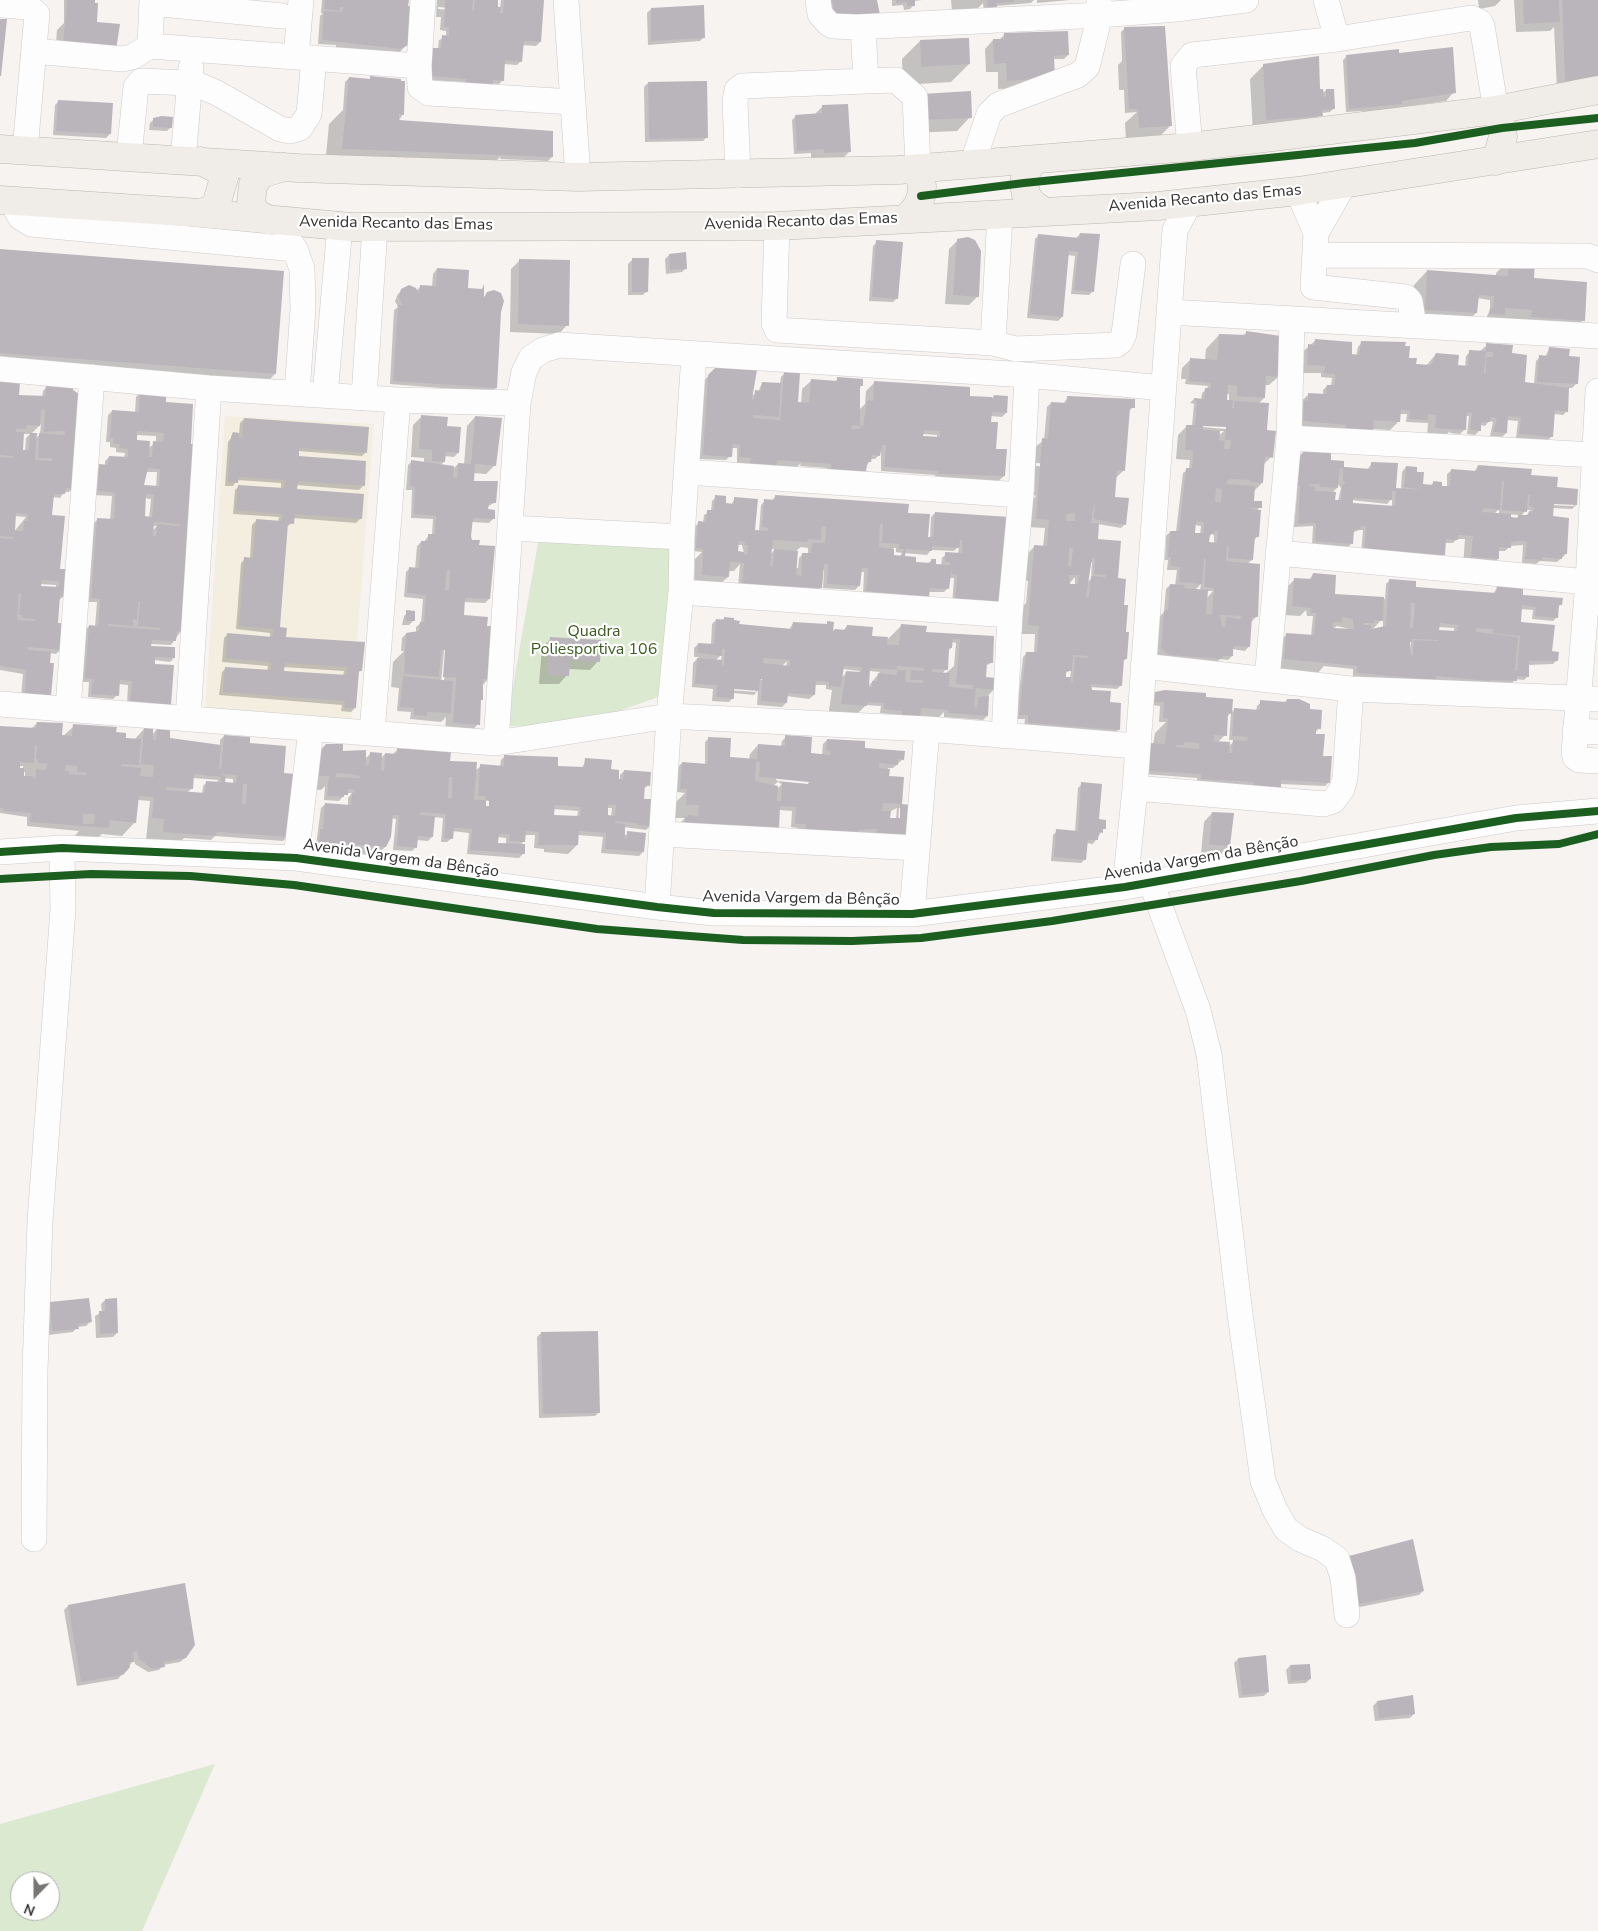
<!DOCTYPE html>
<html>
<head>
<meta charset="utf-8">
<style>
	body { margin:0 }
	#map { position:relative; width:1598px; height:1931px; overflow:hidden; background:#f6f3f1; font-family:"Nunito Sans",sans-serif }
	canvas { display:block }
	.north { position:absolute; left:10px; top:1871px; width:50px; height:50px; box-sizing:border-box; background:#fff; border:1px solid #aeadad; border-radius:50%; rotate:202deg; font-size:14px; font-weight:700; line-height:20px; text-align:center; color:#343231 }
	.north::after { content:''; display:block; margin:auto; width:18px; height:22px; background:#787674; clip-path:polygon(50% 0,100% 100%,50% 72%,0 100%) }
</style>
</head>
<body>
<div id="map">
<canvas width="1598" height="1931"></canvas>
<div class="north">N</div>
</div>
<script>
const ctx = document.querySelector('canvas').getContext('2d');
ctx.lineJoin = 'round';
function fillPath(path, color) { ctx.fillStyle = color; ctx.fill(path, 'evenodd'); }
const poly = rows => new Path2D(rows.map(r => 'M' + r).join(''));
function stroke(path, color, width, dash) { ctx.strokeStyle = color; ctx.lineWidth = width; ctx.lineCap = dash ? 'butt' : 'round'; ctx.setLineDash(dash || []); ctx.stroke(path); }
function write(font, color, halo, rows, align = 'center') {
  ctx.font = font + ' "Nunito Sans",sans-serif'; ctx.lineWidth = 4.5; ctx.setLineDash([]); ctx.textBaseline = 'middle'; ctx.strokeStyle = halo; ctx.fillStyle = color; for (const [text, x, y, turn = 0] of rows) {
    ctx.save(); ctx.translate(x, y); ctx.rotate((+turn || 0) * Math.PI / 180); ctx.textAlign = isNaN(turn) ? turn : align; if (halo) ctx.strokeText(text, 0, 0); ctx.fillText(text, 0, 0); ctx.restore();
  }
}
fillPath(poly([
	[225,416,374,424,351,719,205,710]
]), '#f4eee0');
fillPath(poly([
	[539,537,674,545,661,696,577,726,506,726],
	[215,1764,142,1931,0,1931,0,1824],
	[20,1881,50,1881,50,1911,20,1911]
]), '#dce9d1');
fillPath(poly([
	[64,0,94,0,55,54,57,30,64,23],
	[322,0,408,0,408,43,395,57,336,56,336,45,318,44,320,16,323,13,321,13],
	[437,0,497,0,497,8,500,8,501,0,543,0,540,42,536,46,522,45,521,61,517,65,503,64,503,80,499,84,428,80,430,53,434,49,438,49,439,40,446,37,446,31,440,30,441,17,436,17],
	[438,7,464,9,464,11,438,9],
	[818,0,876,0,879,15,832,30],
	[892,0,922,0,914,1,914,5,910,9,904,10,903,5,892,6],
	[951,0,1034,0,1031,3,996,6,991,10,984,11,983,3,977,9,952,11],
	[1037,0,1070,0,1037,3],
	[1478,0,1501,0,1495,6,1479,9],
	[1514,0,1598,0,1598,84,1557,90,1554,27,1550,31,1516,32],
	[651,9,704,37,700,41,648,45,647,13],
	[1125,28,1170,126,1157,139,1126,141,1125,123,1137,112,1125,113,1124,90,1119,90,1118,65,1122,61,1121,32],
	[1004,35,1068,55,1064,59,1053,59,1045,87,998,89,998,72,986,72,985,49,993,40,999,40],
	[920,41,969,64,951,82,903,85,902,59],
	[1398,54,1454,92,1446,101,1418,105,1413,110,1363,120,1362,111,1346,112,1343,60,1347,56],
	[1264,65,1320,91,1322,94,1326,90,1334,108,1330,112,1321,113,1313,124,1253,133,1250,79],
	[349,78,369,80,371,78,403,114,398,122,552,157,548,161,500,159,501,156,485,172,325,166,329,124,343,110,345,82],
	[648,83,707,137,703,141,645,142,644,87],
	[59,101,110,134,106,138,53,135,55,105],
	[822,107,850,151,836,165,811,166,811,153,794,154,792,120,796,116,814,115],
	[909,108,970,117,957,131,911,133],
	[154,119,171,127,167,131,149,130,150,123],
	[1080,234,1093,291,1089,295,1071,294,1075,256,1068,255,1062,317,1058,321,1027,318,1035,239,1039,235,1076,238],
	[958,240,977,297,969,305,945,304,949,249],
	[877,242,897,298,893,302,869,301,873,246],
	[0,252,275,374,266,383,0,362],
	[669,255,686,268,682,272,666,274,665,259],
	[1510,259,1583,320,1570,334,1486,318,1490,310,1490,300,1477,298,1476,313,1463,326,1412,323,1414,285,1427,271,1496,276,1496,273],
	[520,260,567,325,559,334,510,332,511,269],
	[632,260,647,291,643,295,628,295,628,264],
	[437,269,482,299,488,293,500,312,496,388,492,392,390,384,394,310,398,307,395,301,398,294,402,290,416,291,421,286,432,287,433,274],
	[1246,333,1278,377,1269,385,1264,385,1264,398,1258,404,1272,456,1263,465,1262,483,1253,492,1252,502,1261,503,1257,511,1258,536,1253,541,1252,560,1247,564,1256,617,1251,622,1249,646,1245,651,1232,649,1232,656,1228,660,1220,659,1212,667,1156,668,1151,625,1164,612,1166,589,1170,585,1175,586,1177,570,1167,570,1168,560,1165,560,1166,536,1170,532,1176,532,1183,473,1189,469,1190,460,1176,459,1178,435,1187,426,1192,426,1194,404,1190,403,1194,399,1201,400,1202,393,1207,389,1208,386,1185,384,1186,379,1181,379,1182,368,1191,359,1205,360,1206,349,1219,335,1242,336],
	[1226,394,1229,394,1229,402,1226,401],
	[1203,424,1229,426,1226,429,1202,427],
	[1219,431,1224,431,1218,436],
	[1194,525,1201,526,1200,534,1194,534],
	[1212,534,1214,535,1214,544,1208,543,1208,537],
	[1201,584,1200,590,1195,590],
	[1206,591,1213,591,1206,599],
	[1315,341,1350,357,1356,356,1358,347,1362,342,1404,343,1407,359,1415,365,1426,366,1436,354,1455,370,1465,367,1466,356,1470,352,1479,352,1487,345,1511,357,1523,383,1534,384,1536,361,1540,357,1545,357,1549,349,1568,357,1576,384,1572,388,1568,388,1567,411,1563,415,1554,414,1552,436,1548,440,1516,438,1518,421,1507,420,1506,433,1502,437,1490,436,1493,422,1489,421,1485,426,1480,425,1479,431,1475,435,1467,434,1469,416,1466,416,1464,430,1460,434,1450,433,1450,431,1443,438,1427,437,1428,423,1406,422,1407,414,1400,414,1399,421,1390,430,1372,429,1358,442,1290,434,1295,407,1309,394,1323,395,1323,390,1327,386,1331,386,1332,378,1321,377,1321,373,1299,373,1300,354],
	[716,369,751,396,758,392,762,383,780,384,781,377,785,373,796,403,801,404,802,389,811,381,834,382,838,379,862,385,859,388,859,410,865,404,866,391,875,382,969,397,992,398,994,396,1006,413,1002,417,990,416,995,448,1004,476,995,484,935,478,935,475,881,471,881,444,879,455,875,459,870,459,865,471,827,473,827,468,800,466,801,463,789,474,737,478,737,448,731,448,730,456,726,460,699,459,699,385],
	[922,434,937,435,937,438,922,437],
	[0,381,18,396,42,397,43,391,47,387,72,388,73,488,69,492,64,492,60,498,52,497,51,514,64,596,59,600,57,624,60,650,56,654,50,653,50,695,21,697,23,674,0,670],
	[41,424,40,434,35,439,31,434],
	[23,434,30,434,26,438,25,451,22,451],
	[14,516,26,517,13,533],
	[40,584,56,585,56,588,40,588],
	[140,393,165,403,192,405,181,631,171,645,150,644,150,647,174,658,170,662,154,660,154,665,170,704,161,713,127,704,128,685,118,684,117,695,113,699,88,697,89,682,81,682,85,630,89,626,95,627,97,602,88,602,93,524,97,520,110,520,112,496,94,495,96,470,100,466,105,466,105,461,109,457,124,458,125,453,116,452,116,448,110,447,110,442,106,442,108,415,112,411,135,413,136,397],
	[136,435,156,436,156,443,148,448,135,441],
	[146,472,157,472,156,487,143,486],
	[144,498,151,499,149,518,143,517],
	[153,526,157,526,152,531],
	[1068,397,1133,407,1128,412,1124,470,1116,478,1114,498,1125,524,1121,528,1098,524,1096,540,1117,580,1123,604,1126,659,1122,662,1121,685,1117,689,1090,687,1090,691,1109,704,1118,730,1114,734,1024,727,1025,719,1016,719,1023,657,1027,653,1034,653,1035,634,1020,634,1021,608,1026,603,1028,581,1024,580,1026,555,1035,546,1043,547,1045,528,1028,527,1030,502,1036,496,1034,495,1035,474,1032,473,1034,448,1044,440,1047,407,1051,403,1063,404],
	[1036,463,1079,466,1079,469,1036,466],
	[1090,562,1092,562,1091,579,1087,582],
	[1075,577,1075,585,1068,585],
	[1071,670,1070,678,1064,678,1064,674],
	[422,416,446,427,458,453,454,457,444,456,444,462,439,466,452,470,458,464,464,465,467,426,475,417,495,465,486,474,473,473,473,482,494,503,487,507,487,510,494,511,493,519,489,523,471,522,470,541,489,599,485,603,463,602,462,616,488,679,482,686,478,724,470,733,445,732,446,717,441,722,410,719,411,712,397,711,399,688,391,687,393,662,404,651,401,651,402,638,406,634,416,633,416,627,421,623,423,599,404,597,406,572,410,568,415,569,417,546,421,542,424,542,429,535,432,535,433,519,411,518,412,490,406,490,408,465,412,461,424,462,424,458,411,457,413,425],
	[446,647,444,683,441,683,444,650],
	[244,419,366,452,362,456,298,451,297,457,363,486,359,490,296,485,296,490,362,495,360,519,356,523,293,518,292,523,286,527,279,629,285,638,361,670,357,674,355,708,351,712,341,711,342,705,219,695,222,672,226,668,267,671,268,666,222,662,224,638,228,634,270,638,270,633,236,629,241,563,245,559,250,559,252,525,256,521,278,522,279,517,233,514,235,490,239,486,281,489,281,483,237,480,233,486,225,486,228,442,234,434,239,434,240,423],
	[283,667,344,671,343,676,282,672],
	[1372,463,1395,489,1401,490,1402,472,1406,467,1416,473,1422,485,1430,486,1434,482,1440,487,1447,487,1447,474,1452,470,1474,472,1478,466,1530,476,1556,488,1576,505,1572,509,1553,508,1552,517,1566,554,1557,562,1540,561,1536,564,1522,563,1523,545,1510,546,1505,551,1498,551,1498,559,1489,567,1463,566,1465,539,1457,539,1453,543,1445,543,1444,554,1440,558,1361,554,1363,530,1359,530,1352,533,1352,543,1348,547,1312,544,1313,526,1294,527,1297,493,1289,494,1291,467,1330,465,1367,470],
	[1338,484,1341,488,1338,501,1334,501,1332,493,1337,488],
	[1392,498,1392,507,1351,504,1351,500,1387,504],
	[1548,502,1574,504,1574,506,1548,505],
	[1499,509,1499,514,1494,514],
	[1526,510,1531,510,1525,517,1521,516],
	[1504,514,1519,515,1516,519],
	[776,496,907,514,927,538,930,538,931,517,935,513,1007,518,952,605,954,578,949,578,948,588,944,592,928,592,924,600,863,595,864,572,860,572,859,586,855,590,823,588,824,570,822,570,821,587,817,592,738,587,740,564,734,571,728,571,728,577,719,585,694,584,695,559,702,552,693,551,694,527,699,523,703,523,704,515,711,511,712,501,716,497,725,504,731,505,735,498,753,531,759,531,761,505,765,501,771,501],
	[737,545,742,545,744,553,735,552],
	[959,546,958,554,946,554,942,558,941,566,934,566,932,560,927,564,915,563,904,557,904,553,927,555,931,550,954,551],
	[801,547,808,548,808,555,803,554,799,558,798,568,796,568,797,550],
	[893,548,896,548,896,552,902,553,899,557,893,556],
	[770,549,775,549,770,555],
	[1313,574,1333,595,1385,599,1386,584,1390,580,1415,589,1493,594,1497,588,1522,597,1561,604,1557,608,1557,617,1553,621,1532,619,1533,610,1520,609,1520,623,1557,660,1553,664,1528,665,1528,676,1524,680,1515,679,1507,690,1456,681,1434,680,1431,683,1353,677,1353,669,1324,666,1315,676,1272,672,1273,648,1287,634,1311,636,1313,616,1307,616,1306,610,1300,616,1284,615,1286,588,1295,579,1309,580],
	[1383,618,1383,628,1372,630],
	[1337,626,1349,629,1348,630,1333,629],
	[1438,627,1454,628,1454,632,1438,631],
	[1408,642,1411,642,1410,654],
	[408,612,413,621,409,625,402,625,404,616],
	[725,619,738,625,789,630,793,623,825,625,828,623,832,634,843,631,847,626,886,641,902,625,925,635,993,637,991,663,985,666,985,679,994,689,988,696,987,716,983,720,944,717,944,712,938,718,898,721,899,715,880,713,881,706,866,705,853,718,828,717,832,690,826,689,826,685,814,685,814,695,809,699,786,696,786,703,782,707,757,705,758,690,754,695,733,693,733,698,729,702,712,701,713,689,692,687,693,663,699,657,694,657,694,648,698,644,711,645,712,624,716,620],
	[952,642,956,643,954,666,945,674,942,674,946,669,948,651,951,648],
	[722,654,721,661,715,661],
	[787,661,786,667,781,667],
	[842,669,860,671,857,673,846,673,841,678],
	[869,671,880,672,867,688],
	[762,673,766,681,761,680],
	[728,688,756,690,756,692,728,690],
	[551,639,598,661,590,670,568,669,567,675,559,684,539,684,542,647],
	[1156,692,1205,698,1231,713,1226,717,1225,735,1218,742,1229,746,1235,740,1229,740,1231,713,1235,709,1256,711,1257,706,1261,702,1284,703,1287,700,1309,710,1319,728,1315,733,1329,782,1325,786,1280,784,1280,788,1197,782,1197,778,1144,774,1153,745,1155,733,1166,722,1159,722,1160,706,1151,705,1152,696],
	[37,723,61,738,74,726,115,733,125,739,134,740,144,729,152,735,157,729,168,742,220,746,220,740,224,736,249,744,283,774,287,837,283,841,215,836,211,840,184,838,170,852,145,850,150,801,137,800,135,822,122,836,102,834,94,841,72,839,79,831,27,826,27,817,0,813,0,727,31,729],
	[19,766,23,766,23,769,18,769],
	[23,772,25,772,25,777,22,777],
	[193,778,218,780,217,783,207,782,203,786,202,795,187,793,192,788],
	[224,778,233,779,233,784,224,784],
	[786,737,810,755,822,756,823,744,827,740,903,759,893,768,888,768,888,777,901,805,906,834,873,841,873,833,868,833,797,838,798,828,791,827,792,811,779,810,672,831,685,818,673,818,674,804,685,793,677,792,678,767,682,763,705,765,705,742,709,738,728,758,749,759,750,754,758,745,781,747,782,741],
	[776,778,823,783,823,786,779,781,779,783,782,784,776,790,773,786,779,781,776,780],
	[897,808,896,819,889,819,889,812],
	[899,808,901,808,901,825,898,824],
	[324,746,365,759,371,753,380,759,385,754,392,755,398,749,475,771,481,766,500,767,501,760,505,756,556,767,582,768,586,760,610,770,617,783,620,784,620,775,624,771,649,785,643,789,642,800,650,826,646,830,624,827,623,837,628,833,643,852,639,856,601,853,603,837,578,835,577,845,568,854,544,852,544,849,534,848,535,835,525,835,524,841,520,845,524,845,523,854,519,858,467,854,469,833,452,831,452,838,447,842,441,842,443,818,433,817,432,837,428,841,416,840,416,847,412,851,393,850,396,819,391,818,385,847,376,856,355,854,356,849,316,845,321,808,325,804,348,806,348,798,352,793,346,793,339,801,324,800,325,786,321,790,307,789,311,760],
	[485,799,491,799,490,808,484,807],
	[607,808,612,808,611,817,606,817],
	[553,809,578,811,577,817,553,818],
	[497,837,506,838,506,844,497,844],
	[1082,784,1098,820,1104,828,1093,844,1086,843,1085,859,1081,863,1051,861,1053,835,1057,831,1075,832,1078,788],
	[1212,813,1229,846,1220,855,1201,853,1204,822],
	[105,1300,117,1333,113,1337,96,1338,95,1316,102,1312,101,1304],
	[51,1303,90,1322,86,1326,77,1327,73,1332,48,1335,47,1307],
	[541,1333,599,1412,595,1416,539,1418,537,1337],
	[1345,1561,1423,1591,1419,1595,1355,1608],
	[68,1606,185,1658,180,1662,163,1665,159,1670,148,1672,135,1664,134,1660,118,1679,77,1686,64,1610],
	[1238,1659,1268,1692,1264,1696,1239,1698,1234,1663],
	[1290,1666,1310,1679,1306,1683,1288,1684,1286,1670],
	[1377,1702,1414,1714,1410,1718,1375,1721,1373,1706]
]), '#0003');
fillPath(poly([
	[67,0,95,0,95,3,98,3,97,22,120,24,116,50,63,45],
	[325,0,409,0,408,6,413,7,410,44,401,49,322,40,324,11,342,12,343,7,340,7,340,11,324,9],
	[445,0,473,0,472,11,474,11,475,0,498,0,498,7,501,7,500,13,503,13,504,0,544,0,541,42,524,41,522,62,505,60,504,81,493,80,493,87,466,85,466,79,431,76,433,48,441,48,442,35,449,36,449,27,444,27],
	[832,0,877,0,880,15,838,14,834,10],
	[896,0,915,0,915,6,907,6,907,2,896,3],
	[987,0,1014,0,1014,2,996,3,997,7,988,7],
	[1523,0,1559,0,1560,22,1524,24],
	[1562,0,1598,0,1598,77,1565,82],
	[704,5,705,38,651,41,651,8],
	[0,19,7,19,1,76,0,76],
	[1165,26,1172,126,1139,128,1138,109,1129,109,1124,27],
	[1068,31,1069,55,1054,56,1055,78,1007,81,1006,63,994,64,993,39,1004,39,1004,33],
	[964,38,969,38,970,64,921,67,920,40],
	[1453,47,1456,93,1402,101,1402,104,1349,109,1346,55,1399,49,1399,53],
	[1319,56,1320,89,1323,89,1324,97,1326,97,1326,89,1334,89,1335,109,1322,110,1323,116,1266,120,1263,64],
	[370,76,401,79,401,81,405,81,404,115,399,114,399,120,553,131,553,157,342,149,349,77,370,79],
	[703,81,707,81,708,138,649,139,648,82],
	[971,91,972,118,924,120,922,94],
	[58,100,113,103,111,134,56,131],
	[848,104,851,152,824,153,824,149,797,151,795,115,822,113,822,105],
	[162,116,173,117,172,128,153,127,153,118],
	[1080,233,1100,234,1094,292,1074,290,1078,252,1069,251,1063,317,1030,314,1038,234,1079,238],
	[968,237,975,240,981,251,979,297,953,295,957,239],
	[876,240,903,242,898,299,872,297],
	[0,249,284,271,276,374,0,353],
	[686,252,687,269,670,270,669,254],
	[632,258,649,258,648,292,632,292],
	[1509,258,1535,260,1534,278,1587,282,1585,321,1531,317,1532,310,1505,308,1505,315,1489,314,1490,308,1493,308,1494,296,1479,295,1477,313,1425,310,1427,270,1508,276],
	[519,259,570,260,569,326,518,324],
	[437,268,469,270,468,288,482,289,484,284,484,298,487,292,494,290,501,293,504,301,501,312,497,388,393,381,398,305,402,305,399,297,401,289,409,285,416,288,419,294,420,285,436,286],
	[1246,331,1281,336,1279,377,1266,376,1265,398,1237,396,1237,386,1228,385,1227,400,1233,400,1232,408,1234,408,1234,401,1269,403,1267,430,1276,431,1273,458,1265,456,1263,483,1250,482,1250,480,1230,479,1227,481,1227,484,1255,486,1254,501,1262,501,1262,508,1252,508,1251,509,1261,510,1259,537,1255,537,1253,560,1228,558,1229,546,1227,546,1226,561,1260,564,1258,617,1252,617,1250,647,1233,646,1233,656,1223,656,1222,659,1169,655,1161,648,1164,611,1168,610,1170,584,1185,585,1184,588,1208,590,1206,614,1212,614,1214,588,1204,587,1206,559,1204,559,1202,584,1179,582,1180,567,1170,566,1171,557,1168,557,1170,531,1179,531,1186,468,1192,468,1193,451,1185,450,1186,425,1195,425,1197,401,1194,400,1194,398,1204,399,1205,388,1211,388,1211,383,1189,381,1190,358,1217,360,1219,334,1246,335],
	[1203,426,1226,427,1225,440,1231,440,1230,449,1224,449,1225,441,1219,440,1220,431,1203,430],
	[1216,488,1222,489,1221,502,1215,502],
	[1196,521,1204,522,1203,533,1195,533],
	[1214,531,1218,531,1217,543,1209,542,1210,534,1214,534],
	[1220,615,1241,616,1240,619,1226,617,1225,627,1222,627],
	[1315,339,1352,342,1352,354,1359,355,1361,341,1406,342,1405,346,1410,346,1409,358,1417,358,1416,364,1431,365,1436,353,1459,355,1458,365,1468,366,1469,350,1486,351,1484,373,1486,373,1486,357,1493,357,1493,352,1486,352,1486,343,1513,345,1512,353,1527,355,1525,382,1569,388,1568,412,1555,410,1553,437,1519,434,1521,417,1508,416,1507,433,1493,432,1497,418,1491,417,1490,422,1481,422,1481,431,1470,430,1472,413,1467,412,1466,430,1435,428,1436,415,1428,414,1428,420,1409,419,1410,411,1401,410,1400,422,1374,420,1373,430,1346,428,1346,425,1303,421,1304,400,1308,401,1308,393,1326,394,1327,385,1335,385,1335,374,1324,373,1325,366,1307,365,1308,344,1314,345],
	[1549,347,1570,349,1569,356,1580,357,1578,384,1537,382,1539,355,1548,356],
	[716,367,757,370,752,399,754,400,755,390,761,391,762,382,781,383,779,417,753,415,753,418,780,420,784,372,800,373,798,402,809,403,811,379,837,381,837,377,863,379,863,386,860,386,860,426,852,425,851,429,860,429,860,426,863,426,867,400,873,401,874,381,970,387,970,396,992,397,993,400,994,395,1008,396,1007,413,992,412,991,422,998,422,996,449,1007,449,1005,476,938,474,938,471,884,467,886,445,882,445,880,456,872,455,871,462,867,462,866,472,831,469,831,464,777,460,776,467,750,465,751,458,739,457,740,445,733,444,732,457,703,455,708,375],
	[924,430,940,431,940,437,923,436],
	[0,380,20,382,19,395,45,396,46,385,73,387,73,390,79,394,75,489,66,488,65,494,54,494,52,515,65,516,60,569,67,569,65,597,60,596,58,623,64,623,62,650,28,647,28,650,51,652,50,663,54,663,51,696,25,694,26,670,0,666,0,538,13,539,13,537,0,536,0,457,13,458,13,456,0,455],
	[41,409,45,410,44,432,65,431,65,435,39,433,38,458,52,458,52,461,35,460,37,433,30,433,29,450,23,450,24,432,16,432,16,429,26,429,27,425,40,426],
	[16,513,28,514,27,521,24,521,23,531,15,531],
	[42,580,59,581,59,587,41,586],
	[19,593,21,593,19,615,22,615,22,618,36,619,35,621,17,620],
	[140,392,166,397,166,402,193,404,191,444,195,444,182,632,177,631,176,641,152,640,151,646,175,647,175,658,155,657,155,664,174,665,171,705,130,701,132,681,120,680,119,696,91,694,93,679,85,678,89,625,98,626,100,599,91,598,97,518,114,519,115,493,98,491,99,464,108,465,109,456,128,457,128,449,119,448,120,444,113,444,114,438,110,438,112,410,139,412],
	[137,431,164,433,163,442,153,441,152,457,149,457,150,441,137,440],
	[148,468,160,469,159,486,144,485],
	[146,494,154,495,152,517,145,516],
	[154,522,180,524,180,526,157,524,156,536,153,536],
	[138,602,140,602,138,626,160,628,160,630,108,626,108,624,133,626,133,619,137,620],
	[1067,396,1135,399,1135,408,1130,408,1125,471,1117,470,1115,497,1129,498,1126,525,1094,519,1095,500,1091,523,1099,523,1098,539,1121,541,1118,578,1126,579,1124,605,1128,605,1126,632,1129,632,1127,659,1124,659,1122,686,1091,684,1092,690,1111,691,1110,702,1121,703,1120,730,1028,723,1028,715,1019,715,1026,652,1037,652,1039,626,1028,625,1034,545,1047,546,1049,520,1036,519,1042,438,1048,439,1051,402,1067,403],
	[1075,513,1075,521,1066,521,1067,514],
	[1069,548,1073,548,1071,566,1068,566],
	[1092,558,1095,559,1094,574,1106,575,1105,577,1091,576,1089,597,1086,597],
	[1069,575,1079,575,1078,584,1070,584],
	[1073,655,1088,656,1087,658,1075,657,1073,682,1071,682,1071,677,1066,677,1066,671,1072,671],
	[421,415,448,417,447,426,461,427,459,453,446,452,445,462,432,461,432,450,419,449],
	[475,416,502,418,496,466,475,464,474,481,498,481,496,503,489,503,488,509,495,510,495,519,473,518,471,536,472,540,480,540,479,545,495,546,490,599,465,598,464,615,488,617,487,626,492,626,489,680,483,679,483,700,481,700,480,725,453,723,456,678,443,677,445,650,441,650,439,677,404,674,406,633,419,631,420,622,424,622,426,595,407,593,409,567,419,568,421,541,428,541,428,534,435,534,436,516,414,514,415,487,410,486,411,460,454,466,453,477,457,478,458,463,471,464],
	[447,570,450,570,449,591,445,590],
	[244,418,369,427,367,453,299,448,299,456,366,461,365,486,298,481,297,489,364,494,362,519,295,514,294,524,288,523,280,627,287,628,286,637,365,642,362,671,359,671,356,708,344,708,345,701,223,692,225,667,271,670,271,662,226,658,227,633,273,637,273,629,239,626,244,557,253,558,256,519,282,521,282,514,236,510,238,485,284,488,285,480,239,477,238,483,228,482,231,437,233,432,239,433,238,438,242,438],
	[285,663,347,667,347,675,284,671],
	[1304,451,1331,453,1331,460,1344,461,1344,467,1371,469,1371,462,1398,463,1396,488,1423,490,1404,487,1406,466,1417,467,1417,472,1424,472,1423,484,1433,485,1433,481,1442,482,1442,486,1450,486,1451,469,1477,471,1478,465,1532,469,1531,475,1558,477,1557,487,1578,489,1577,505,1554,504,1553,516,1569,518,1567,554,1563,554,1562,559,1542,557,1542,560,1525,559,1527,542,1521,541,1511,542,1511,548,1499,547,1499,559,1471,557,1473,536,1458,535,1458,540,1446,539,1445,555,1364,551,1366,526,1361,526,1361,529,1354,530,1353,544,1315,541,1316,523,1298,524,1300,486,1297,486,1299,457],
	[1340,468,1343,469,1343,481,1345,482,1345,484,1342,484,1341,500,1335,500,1336,492,1315,491,1315,487,1309,486,1309,484,1320,484,1320,487,1338,488],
	[1502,481,1504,481,1502,510,1527,512,1528,495,1530,495,1529,506,1534,507,1533,512,1529,511,1528,515,1518,515,1518,518,1511,517,1511,514,1482,512,1483,508,1500,510],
	[1392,491,1396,491,1395,506,1353,503,1353,498,1350,498,1392,500],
	[715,495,726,496,726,503,734,504,734,497,758,499,755,530,768,531,768,528,762,527,764,499,775,500,775,495,909,504,908,513,930,514,928,537,933,537,935,512,1009,517,1003,597,996,604,955,601,957,575,952,574,952,567,949,589,930,588,929,597,866,591,868,568,862,568,860,586,827,584,828,564,824,564,822,588,742,584,744,563,730,562,729,577,702,575,703,549,696,548,698,521,706,522,707,510,714,510],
	[880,524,883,524,882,543,899,544,899,549,904,549,902,556,894,555,894,549,879,547],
	[822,526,826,527,825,543,812,543,811,553,802,553,801,576,796,575,798,551,774,549,773,566,770,566,773,540,807,542,808,539,821,540],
	[960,540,962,540,962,553,945,552,945,562,950,562,950,565,936,564,936,559,931,559,931,563,916,562,916,557,905,556,906,549,932,551,932,546,959,548],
	[739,541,745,542,745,545,748,545,747,555,744,554,744,552,738,551],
	[1313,573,1336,575,1335,594,1384,597,1383,621,1374,620,1374,623,1363,623,1363,625,1371,625,1371,629,1386,626,1389,579,1416,581,1416,587,1496,593,1497,586,1523,588,1523,595,1563,598,1562,605,1559,605,1558,618,1535,616,1536,607,1522,605,1521,622,1555,625,1552,651,1559,652,1558,661,1529,661,1529,677,1517,676,1517,681,1490,680,1490,681,1436,676,1436,680,1357,673,1357,666,1284,659,1286,633,1314,635,1316,613,1311,613,1311,608,1292,606,1294,578,1312,579],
	[1411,603,1415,603,1413,628,1410,628],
	[1342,617,1353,619,1354,629,1332,628,1333,622,1342,622],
	[1440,623,1458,625,1457,631,1439,630],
	[1476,628,1493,629,1493,633,1520,636,1517,671,1515,671,1518,637,1476,632],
	[1412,639,1439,640,1438,641,1414,640,1413,655,1411,655,1410,642,1412,642],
	[406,610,415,611,415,621,406,621],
	[724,617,734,618,734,620,740,621,739,624,792,629,793,622,827,624,827,621,834,622,833,631,835,629,846,630,847,625,873,627,872,636,888,637,887,645,899,645,901,624,927,626,926,632,994,636,993,663,987,663,986,677,996,678,996,690,976,688,974,707,977,708,978,697,989,696,988,716,948,713,948,710,921,708,920,719,902,717,902,711,884,709,884,703,868,702,867,706,841,704,846,671,861,672,862,667,844,666,841,687,829,686,829,682,816,681,815,695,788,693,787,703,761,701,762,679,760,679,759,691,734,689,734,699,716,697,717,685,695,684,697,658,722,660,722,665,724,666,725,649,722,649,722,656,697,653,698,643,714,644,716,619,724,620],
	[953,639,960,639,956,684,973,685,973,689,949,687,950,673,932,672,932,669,948,670,949,648,952,648],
	[764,658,790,660,790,666,763,663,762,666],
	[897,666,924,668,924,671,911,670,910,680,923,680,923,683,905,682,906,670,897,670],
	[870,668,897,670,897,675,878,673,877,681,872,681,872,687,869,687],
	[550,637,601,640,600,662,570,660,569,676,547,675],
	[403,676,453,681,451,713,427,712,427,716,414,715,414,708,400,707],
	[1165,690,1206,693,1206,697,1233,699,1232,714,1228,713,1227,736,1214,735,1214,741,1230,742,1229,753,1232,753,1233,740,1247,741,1248,737,1232,736,1234,708,1260,710,1260,700,1286,702,1287,699,1299,699,1310,704,1310,709,1322,710,1321,729,1316,729,1316,734,1325,734,1323,756,1332,756,1330,783,1281,780,1281,789,1253,787,1254,782,1201,779,1201,774,1147,771,1150,743,1165,744,1168,718,1163,718,1164,702,1155,702,1155,692],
	[1184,742,1199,743,1199,749,1176,747,1176,745,1184,745],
	[37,722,63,723,62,735,72,736,73,724,117,727,116,732,126,733,126,738,141,739,139,765,121,764,121,766,141,768,140,776,153,777,154,765,141,764,144,728,153,728,153,740,156,740,157,728,170,729,170,738,221,745,219,769,221,769,224,735,250,737,250,743,286,746,284,773,295,774,289,837,217,832,216,836,163,832,164,819,152,818,154,797,139,796,136,823,110,820,109,828,30,822,31,813,3,811,3,808,0,808,0,726,36,728],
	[35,745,37,745,36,759,38,759,38,763,47,764,46,770,36,769,35,779,33,776,24,776,24,768,20,768,20,762,34,763],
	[66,765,77,766,77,772,86,772,86,775,69,774,69,771,65,771],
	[194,774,221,777,221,782,206,781,205,793,166,790,166,787,193,789],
	[221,774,237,775,236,783,225,782,226,776],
	[243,784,247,784,246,804,242,804],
	[83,814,95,814,94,824,83,824],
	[785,735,812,737,811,753,830,755,831,751,826,750,827,739,865,741,865,748,905,751,904,760,898,759,898,765,879,763,879,768,890,769,889,776,904,777,902,804,910,805,907,835,899,839,876,837,877,829,859,830,859,835,805,830,806,824,795,824,796,807,780,806,779,829,685,824,685,816,688,817,688,814,698,817,699,805,686,805,687,789,680,789,682,762,708,764,708,737,731,738,730,757,757,759,758,744,785,746],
	[756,762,760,762,759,777,809,782,808,784,782,782,781,801,777,801,778,786,755,781],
	[883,803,900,804,900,818,890,818,891,811,882,811],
	[326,744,343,744,343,751,366,750,366,765,369,765,370,752,382,753,381,770,384,771,385,753,397,754,397,748,451,752,450,761,477,762,474,800,486,800,486,806,489,806,489,801,485,800,486,796,478,796,480,764,504,766,504,755,558,757,558,766,584,767,585,758,612,760,611,769,619,770,619,779,623,779,624,770,651,772,650,786,645,785,644,799,653,799,652,826,637,825,637,823,615,821,615,823,625,824,625,837,627,838,627,831,646,833,644,852,605,849,606,833,579,831,578,845,538,845,539,832,526,831,525,842,509,841,510,834,499,834,498,843,525,844,525,854,470,850,472,829,454,828,453,839,444,838,446,814,420,812,420,815,435,816,433,837,418,836,417,848,397,846,399,815,393,815,391,837,386,847,319,842,320,829,323,829,325,803,351,805,352,792,355,793,355,790,348,789,348,795,344,795,344,797,327,796,329,776,319,776,321,751],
	[336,773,350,774,360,776,360,778,336,777],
	[449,777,452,777,452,798,448,798],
	[555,805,581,807,580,816,554,815],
	[608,805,616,805,615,816,608,815],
	[1081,782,1102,784,1099,819,1106,820,1106,829,1103,829,1103,833,1099,832,1098,840,1088,840,1086,860,1054,857,1056,829,1078,831],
	[1212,812,1234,813,1230,846,1209,845],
	[89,1298,92,1322,78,1324,79,1329,52,1331,50,1302],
	[117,1298,118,1333,100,1334,99,1311,105,1311,105,1299],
	[598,1331,600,1413,543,1414,541,1332],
	[1413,1539,1424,1591,1359,1604,1349,1556],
	[185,1583,195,1645,186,1658,164,1662,165,1667,152,1669,141,1660,139,1660,137,1651,133,1652,134,1662,129,1662,130,1667,123,1675,81,1682,68,1605],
	[1266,1655,1269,1692,1242,1695,1238,1658],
	[1310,1664,1311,1679,1291,1681,1290,1665],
	[1413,1695,1415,1714,1379,1718,1377,1701]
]), '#bab4bb');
const minor = poly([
	[301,0,296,57,419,66,420,87,429,93,572,102],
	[566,0,578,177],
	[818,0,820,14,828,23,833,26,857,27,1100,15,1176,9,1246,0],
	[1326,0,1337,39],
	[152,3,282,16],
	[0,5,29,7,37,14,25,150],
	[863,27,866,81],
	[150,46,152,0],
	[34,51,122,59,132,57,150,46,296,57],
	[419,66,423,0],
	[1190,147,1183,66,1192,55,1337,39,1471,18,1480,22,1482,26,1496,110],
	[129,156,136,87,141,81,190,83,203,87,217,93,280,129,290,131,300,128,309,114,314,58],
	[183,160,191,68],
	[972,165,989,114,998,105,1078,75,1087,67,1100,15,1099,0],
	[738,175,735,101,737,90,742,86,866,81,896,80,915,97,918,168],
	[1344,184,1316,233,1313,287,1406,297,1410,301,1414,326],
	[1298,191,1316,233],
	[12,201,20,217,31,224,295,249],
	[777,226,774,323,777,330,993,343,1000,215],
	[285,235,295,249,302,269,303,309,297,393],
	[1315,255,1588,256,1598,260],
	[1169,312,1598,336],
	[993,343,1016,349,1116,345,1121,341,1124,334,1133,264],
	[0,369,209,388,398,400,518,403],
	[1598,391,1588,582,1574,752,1575,757,1579,760,1598,761],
	[325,395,340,226],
	[364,397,375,227],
	[1289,438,1594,455],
	[687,472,1021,495],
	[511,528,682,537],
	[1278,553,1588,582],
	[681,592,1010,615],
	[1143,666,1351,689,1598,699],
	[1267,679,1289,438,1292,320],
	[0,704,496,743,669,716,927,729,1136,746],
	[68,709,92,377],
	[188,719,209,388],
	[1575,731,1598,732],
	[372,733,398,400],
	[1004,736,1010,615,1021,495,1027,375],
	[496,743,518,403,524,372,531,358,543,350,559,345,1027,375,1163,388],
	[1135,788,1324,804,1333,801,1342,789,1345,778,1351,689],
	[662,834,917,848],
	[0,852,62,848,296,858,657,907,714,913,912,914,1125,887,1516,818,1598,811],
	[296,858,311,729],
	[1151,882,1198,1010,1209,1054,1240,1314,1263,1481,1275,1510,1286,1529,1300,1539,1323,1549,1337,1559,1343,1578,1347,1615],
	[1125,887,1135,788,1175,230,1190,202],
	[657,907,669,716,681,592,682,537,694,354],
	[912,914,927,729],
	[34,1539,35,1371,40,1221,63,909,62,848]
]);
const major = poly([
	[1496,110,1502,128,1503,137,1496,161],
	[0,149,298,168,578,177,898,170,1190,147,1496,110,1598,90],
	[1035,160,1027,170,1024,183,1026,195,1034,205,1045,212],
	[0,200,200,213,351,227,777,226,1158,206,1298,191,1598,144],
	[200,213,213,209,216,205,224,178,219,170,201,161],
	[907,218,918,205,921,196,922,186,918,168],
	[271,221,256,213,251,203,253,185,261,174,284,167]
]);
stroke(minor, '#cccac9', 26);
stroke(major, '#bbb6ac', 29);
stroke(minor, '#fefdfd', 25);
stroke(major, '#f0ede8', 28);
stroke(poly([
	[921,196,1024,183,1415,143,1502,128,1598,118],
	[0,852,62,848,296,858,657,907,714,913,912,914,1125,887,1516,818,1598,811],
	[0,879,91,874,190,876,294,885,597,929,743,940,852,941,921,938,1052,921,1301,881,1434,855,1491,847,1559,844,1598,834]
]), '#1b5e20', 8);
write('16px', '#343231', '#fff', [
	["Avenida Recanto das Emas",1205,199,-5],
	["Avenida Recanto das Emas",801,222,-2],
	["Avenida Recanto das Emas",396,224,1],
	["Avenida Vargem da Bênção",401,859,8],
	["Avenida Vargem da Bênção",1201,859,-10],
	["Avenida Vargem da Bênção",801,899,1]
]);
write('16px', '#3b5c1e', '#fff', [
	["Quadra",594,632],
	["Poliesportiva 106",594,650]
]);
</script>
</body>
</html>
